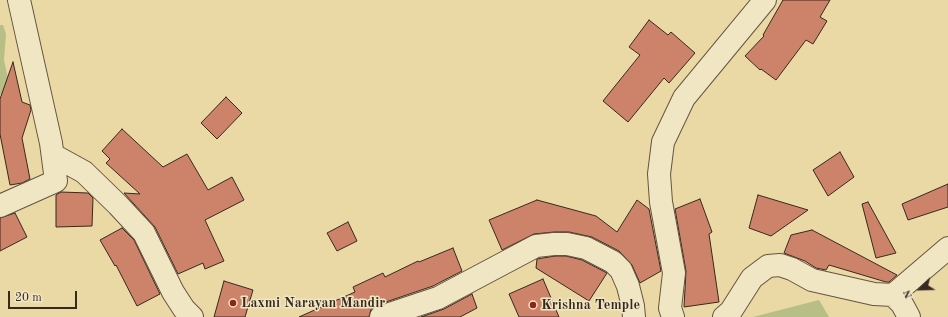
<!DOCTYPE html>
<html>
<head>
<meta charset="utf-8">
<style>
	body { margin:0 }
	#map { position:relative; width:948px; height:317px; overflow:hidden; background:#ead8a5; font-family:"Old Standard TT",serif }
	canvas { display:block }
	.north { position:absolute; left:900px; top:269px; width:40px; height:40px; -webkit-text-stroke:3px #f1e6c4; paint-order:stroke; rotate:247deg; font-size:11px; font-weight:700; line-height:16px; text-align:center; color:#372920 }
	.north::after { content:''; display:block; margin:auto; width:14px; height:18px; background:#372920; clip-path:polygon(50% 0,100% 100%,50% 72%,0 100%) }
	.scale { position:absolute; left:8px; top:291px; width:69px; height:18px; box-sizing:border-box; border:2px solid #372920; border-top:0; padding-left:5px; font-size:12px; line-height:14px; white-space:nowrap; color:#372920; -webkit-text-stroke:3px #f1e6c4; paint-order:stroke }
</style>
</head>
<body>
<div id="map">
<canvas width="948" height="317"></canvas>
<div class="north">N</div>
<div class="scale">20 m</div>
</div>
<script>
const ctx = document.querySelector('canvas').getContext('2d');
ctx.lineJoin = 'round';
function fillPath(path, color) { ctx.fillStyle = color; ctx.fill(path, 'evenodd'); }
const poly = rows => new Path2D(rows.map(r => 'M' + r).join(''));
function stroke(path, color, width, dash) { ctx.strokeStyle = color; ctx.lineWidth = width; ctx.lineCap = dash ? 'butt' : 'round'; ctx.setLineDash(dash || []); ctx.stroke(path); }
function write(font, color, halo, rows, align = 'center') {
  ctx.font = font + ' "Old Standard TT",serif'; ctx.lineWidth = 3; ctx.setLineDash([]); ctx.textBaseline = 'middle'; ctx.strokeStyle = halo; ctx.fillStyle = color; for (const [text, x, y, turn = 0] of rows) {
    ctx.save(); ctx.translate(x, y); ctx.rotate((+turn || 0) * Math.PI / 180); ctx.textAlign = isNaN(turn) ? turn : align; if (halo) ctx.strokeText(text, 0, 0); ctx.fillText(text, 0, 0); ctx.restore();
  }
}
fillPath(poly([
	[0,25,3,25,6,34,4,60,11,92,1,95,0,94],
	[819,300,829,317,753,317]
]), '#b7bf86');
const building = poly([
	[783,0,830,0,820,17,827,21,813,44,806,40,776,80,761,69,760,70,745,56,764,36,763,35,783,0],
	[649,20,668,35,671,32,695,53,669,83,664,78,628,122,603,101,640,55,629,47,649,20],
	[13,62,22,102,30,105,31,110,22,138,30,179,22,183,10,185,0,134,0,99,13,62],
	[226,97,242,113,217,139,201,123,226,97],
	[122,129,163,167,187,154,208,190,232,177,244,200,205,220,224,261,205,269,203,263,178,274,155,227,124,193,140,194,106,163,110,159,102,151,122,129],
	[840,152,854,177,828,196,813,170,840,152],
	[948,184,948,207,908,220,902,204,948,184],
	[61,192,88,193,93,198,92,226,56,227,56,195,61,192],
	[758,195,808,210,771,236,749,228,758,195],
	[700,199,712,232,709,234,719,302,684,307,686,271,675,209,700,199],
	[537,200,596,216,617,232,637,200,649,209,661,271,640,283,632,265,619,251,592,237,569,232,554,232,534,234,502,250,489,220,537,200],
	[868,202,896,253,876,258,862,204,868,202],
	[15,213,27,237,0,251,0,218,15,213],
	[348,222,357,241,337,251,327,233,348,222],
	[122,228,134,240,160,294,137,306,116,265,115,266,100,240,122,228],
	[812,230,897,275,889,282,886,282,829,265,826,270,816,268,805,261,784,253,791,235,812,230],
	[453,248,462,271,433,286,377,305,371,309,369,317,299,317,355,292,353,287,383,273,385,277,418,261,419,262,453,248],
	[555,256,566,256,582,260,607,273,589,301,536,268,537,259,555,256],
	[543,279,559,317,519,317,509,294,543,279],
	[224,281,253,290,245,317,214,317,224,281],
	[472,294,477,308,460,317,421,317,444,309,472,294]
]);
fillPath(building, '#cc836a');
stroke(building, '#372920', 1);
const street = poly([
	[53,155,84,172,118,205,144,233,173,292,184,309,192,317],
	[0,206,56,181,51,143,19,0],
	[893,295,948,248],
	[381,317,438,298,536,246,554,244,567,244,586,248,613,262,621,270,628,286,633,306,634,317],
	[673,317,670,308,674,273,661,202,659,174,663,142,684,98,765,0],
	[724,317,731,311,752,278,768,266,780,265,792,269,812,280,874,294,893,295,902,304,909,317]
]);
stroke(street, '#645541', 24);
stroke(street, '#f1e6c4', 22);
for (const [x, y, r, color] of [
	[233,303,4,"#8f2418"],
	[533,305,4,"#8f2418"]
]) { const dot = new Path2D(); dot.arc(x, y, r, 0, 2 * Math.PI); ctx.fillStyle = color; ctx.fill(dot); stroke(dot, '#f1e6c4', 1.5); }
write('bold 14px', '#372920', '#f1e6c4', [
	["Laxmi Narayan Mandir",241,303],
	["Krishna Temple",541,305]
], 'left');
</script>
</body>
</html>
